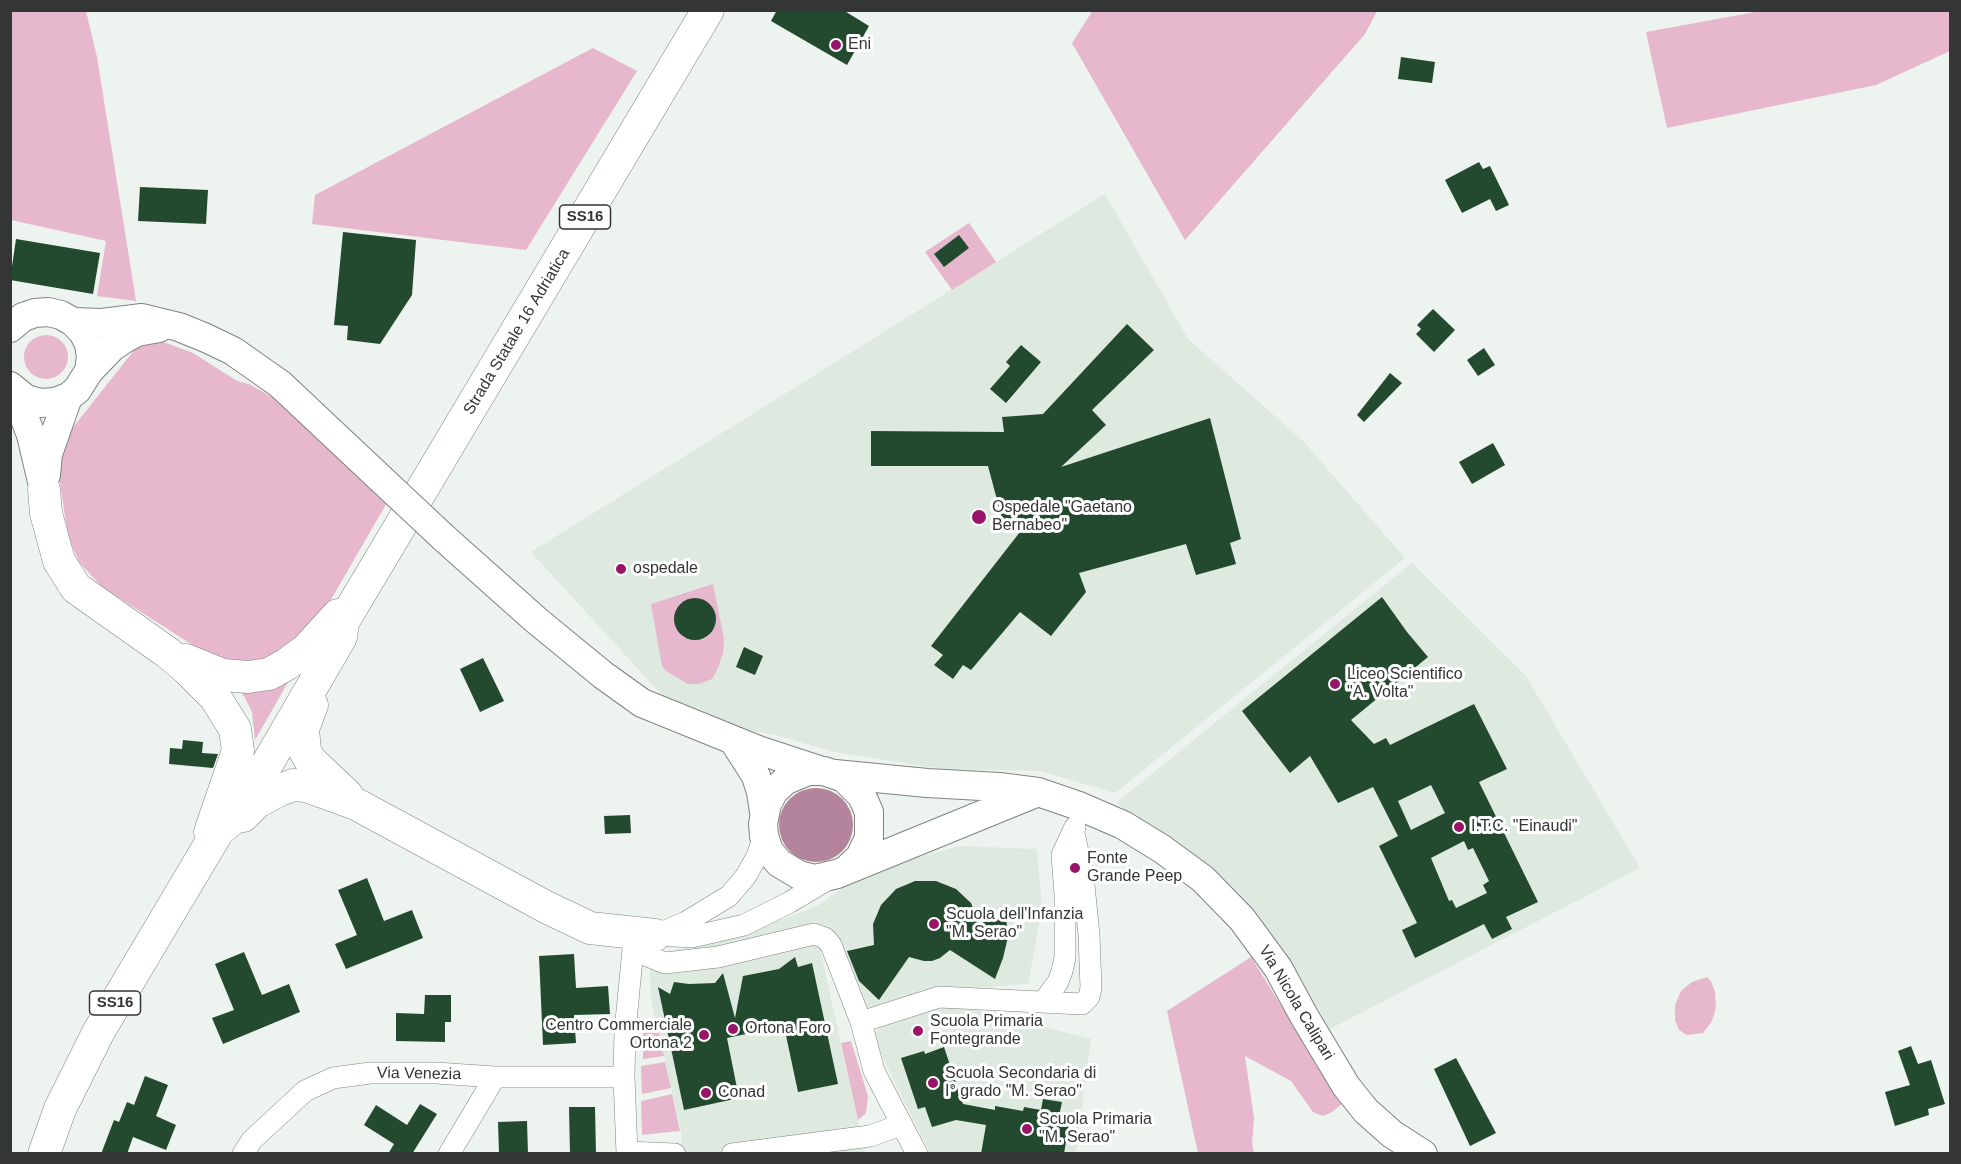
<!DOCTYPE html>
<html>
<head>
<meta charset="utf-8">
<style>
	body { margin:0 }
	#map { position:relative; width:1961px; height:1164px; overflow:hidden; background:#edf3ee; font-family:Helvetica,sans-serif }
	canvas { display:block }
	.frame { position:absolute; inset:0; border:12px solid #333634; pointer-events:none }
</style>
</head>
<body>
<div id="map">
<canvas width="1961" height="1164"></canvas>
<div class="frame"></div>
</div>
<script>
const ctx = document.querySelector('canvas').getContext('2d');
ctx.lineJoin = 'round';
function fillPath(path, color) { ctx.fillStyle = color; ctx.fill(path, 'evenodd'); }
const poly = rows => new Path2D(rows.map(r => 'M' + r).join(''));
function stroke(path, color, width, dash) { ctx.strokeStyle = color; ctx.lineWidth = width; ctx.lineCap = dash ? 'butt' : 'round'; ctx.setLineDash(dash || []); ctx.stroke(path); }
function write(font, color, halo, rows, align = 'center') {
  ctx.font = font + ' Helvetica,sans-serif'; ctx.lineWidth = 6; ctx.setLineDash([]); ctx.textBaseline = 'middle'; ctx.strokeStyle = halo; ctx.fillStyle = color; for (const [text, x, y, turn = 0] of rows) {
    ctx.save(); ctx.translate(x, y); ctx.rotate((+turn || 0) * Math.PI / 180); ctx.textAlign = isNaN(turn) ? turn : align; if (halo) ctx.strokeText(text, 0, 0); ctx.fillText(text, 0, 0); ctx.restore();
  }
}
fillPath(poly([
	[1105,194,1188,339,1304,442,1405,558,1115,793,1040,771,943,769,835,752,772,734,740,729,694,711,661,694,531,552],
	[1412,563,1526,676,1640,868,1330,1029,1256,911,1116,803],
	[960,846,1037,849,1042,908,1028,984,950,990,867,1010,835,941,820,949,865,1153,681,1153,682,1136,651,999,649,954,660,954,741,935,819,905,865,872],
	[946,1005,963,1006,1091,1039,1076,1153,930,1153,872,1036,895,1015]
]), '#deeae0');
fillPath(poly([
	[11,10,86,11,97,57,136,301,97,296,106,241,11,220],
	[1093,10,1377,10,1377,11,1365,34,1185,240,1072,43],
	[1766,10,1950,11,1950,51,1876,85,1667,128,1646,32],
	[593,48,637,71,526,250,312,224,315,195],
	[969,223,996,262,952,290,925,252],
	'24 357a22 22 0 1 1 44 0a22 22 0 1 1-44 0Z',
	[161,341,193,353,237,381,249,384,279,401,388,501,329,603,300,641,275,657,246,661,220,660,194,646,102,587,79,562,68,536,59,476,63,440,135,349],
	[713,584,724,639,723,653,718,668,712,679,699,684,688,684,666,671,662,666,651,604],
	[295,670,255,740,252,712,244,696,235,687],
	[1251,957,1342,1104,1332,1112,1323,1116,1313,1112,1291,1081,1245,1056,1254,1118,1252,1143,1254,1153,1198,1153,1167,1011],
	[1707,977,1711,981,1715,992,1716,1008,1712,1021,1703,1033,1687,1035,1679,1030,1675,1020,1675,1005,1681,991,1692,982],
	[658,1030,664,1056,643,1059,643,1033],
	[851,1041,868,1096,866,1113,858,1120,841,1043],
	[665,1062,671,1088,642,1094,641,1066],
	[672,1094,680,1131,642,1135,641,1101]
]), '#e7b7ce');
fillPath(poly([
	'779 825a37 37 0 1 1 74 0a37 37 0 1 1-74 0Z'
]), '#b3849b');
fillPath(poly([
	[777,10,843,10,869,26,847,65,771,21],
	[1401,57,1435,62,1432,83,1398,79],
	[1479,162,1483,169,1490,166,1509,205,1496,211,1490,199,1462,213,1445,180],
	[140,187,208,190,206,224,138,221],
	[343,232,416,240,412,295,380,344,347,340,348,326,334,325],
	[959,235,969,248,944,267,934,254],
	[16,239,100,253,93,294,10,280],
	[1433,309,1455,330,1434,352,1416,334,1421,329,1417,325],
	[1127,324,1154,350,1092,410,1106,425,1061,467,1210,418,1241,539,1230,543,1236,564,1196,575,1186,544,1079,573,1086,592,1051,636,1020,612,971,670,963,665,953,679,934,665,943,655,931,646,1027,523,1004,526,988,466,871,466,871,431,1004,432,1002,417,1043,414],
	[1021,345,1041,362,1006,403,990,389,1010,366,1006,362],
	[1484,348,1495,365,1478,376,1467,360],
	[1390,373,1402,383,1364,422,1357,415],
	[1493,443,1505,465,1472,484,1459,462],
	[1382,597,1407,632,1428,657,1351,720,1374,744,1386,738,1390,745,1474,704,1507,769,1479,782,1538,902,1506,917,1512,929,1492,939,1484,924,1415,958,1402,930,1417,923,1379,846,1398,836,1373,787,1338,803,1310,756,1290,773,1242,711],
	[1431,785,1445,813,1411,830,1398,801],
	[1464,841,1468,850,1473,848,1489,881,1483,885,1487,893,1456,908,1452,900,1449,901,1431,858],
	'674 619a21 21 0 1 1 42 0a21 21 0 1 1-42 0Z',
	[744,647,763,656,755,675,736,667],
	[483,658,504,701,480,712,460,669],
	[183,740,203,742,202,753,218,754,213,768,169,764,170,748,182,749],
	[630,815,631,833,605,834,604,816],
	[367,878,384,921,412,910,423,938,346,969,335,944,357,935,338,890],
	[915,881,936,881,956,889,971,903,979,923,1006,917,1008,937,1003,958,995,979,950,950,940,958,932,961,924,961,909,957,879,1000,859,981,847,951,874,945,873,924,881,905,896,889],
	[244,952,262,995,289,984,300,1012,223,1044,212,1018,234,1010,215,964],
	[574,954,576,988,608,986,610,1014,574,1015,576,1043,543,1045,539,956],
	[795,957,798,967,812,963,838,1084,798,1092,784,1026,727,1038,739,1098,684,1110,658,987,670,994,674,982,689,984,715,983,723,973,735,1018,743,976,779,969],
	[425,995,451,995,451,1022,445,1022,445,1042,396,1041,396,1013,424,1014],
	[1911,1046,1918,1064,1931,1060,1945,1104,1928,1109,1929,1115,1895,1126,1885,1092,1910,1085,1898,1051],
	[944,1047,963,1104,995,1110,995,1106,1023,1111,1024,1107,1041,1110,1043,1099,1062,1102,1058,1121,1069,1123,1064,1154,981,1154,986,1125,956,1120,932,1127,925,1107,918,1109,901,1058,924,1051,925,1054],
	[1456,1058,1496,1133,1470,1146,1434,1069],
	[145,1076,168,1085,156,1116,176,1125,166,1150,133,1137,127,1154,101,1154,114,1120,119,1122,127,1102,134,1105],
	[420,1104,437,1114,412,1154,388,1154,394,1144,364,1125,376,1105,407,1125],
	[569,1107,595,1107,596,1154,570,1154],
	[527,1121,528,1154,499,1154,498,1122]
]), '#234a2f');
const street = poly([
	[658,934,686,922,729,896,746,876,757,856,764,836],
	[655,935,692,937,744,925,790,902,832,877],
	[633,950,665,963,718,957,814,934,825,938,831,945,861,1022,874,1071,917,1154],
	[1044,1001,1058,982,1062,971,1065,958,1065,895,1062,855,1075,827],
	[861,1022,939,997,1082,1004,1089,997,1091,988,1089,935,1083,875,1074,833],
	[627,1152,675,1154],
	[243,1154,252,1140,305,1091,333,1078,370,1073,436,1073,495,1077,624,1077],
	[449,1154,495,1077],
	[627,1154,624,1077,625,1031,634,939],
	[732,1154,870,1136,901,1125]
]);
const secondary = poly([
	[73,322,102,323,142,318,179,327,206,338,233,351,280,384,380,478],
	[10,328,23,317,35,313,48,312,61,315,73,322,83,332,89,344,91,357,89,371,77,390,68,397,55,402,40,403,26,399,10,386],
	[89,371,112,347,124,339,137,332,159,328],
	[14,390,31,435,44,490],
	[46,475,48,454,68,397],
	[444,538,536,620,603,675,642,703,758,750,819,770],
	[733,740,756,776,761,792,764,812],
	[835,774,927,783,999,787,1038,792,1079,806,1123,825,1162,849,1203,879,1242,919,1278,968,1304,1016,1346,1086,1366,1111,1392,1134,1423,1154],
	[847,869,860,857,869,838,869,812,862,796,844,778,824,771,808,771,786,780,774,791,767,804,763,824,764,836,769,851,779,863,799,875,815,879,837,874,1038,792]
]);
const primary = poly([
	[44,490,46,513,59,561,76,588,168,653,187,669,215,697,235,729,238,751,210,832],
	[186,660,223,675,248,677,269,674,287,664,306,650,338,615],
	[312,705,303,729,305,751,310,760,347,795],
	[243,816,257,802,278,791,293,785,306,786,356,804,546,907,590,928,655,935],
	[44,1154,60,1109,99,1031,218,831,238,814,341,637,343,622,708,10]
]);
stroke(street, '#7f8380', 22);
stroke(secondary, '#7f8380', 30);
stroke(primary, '#7f8380', 33);
stroke(street, '#fff', 21);
stroke(secondary, '#fff', 28);
stroke(primary, '#fff', 32);
const secondaryBridge = poly([
	[380,478,444,538]
]);
stroke(secondaryBridge, '#7f8380', 30, []);
stroke(secondaryBridge, '#fff', 28);
for (const [x, y, r, color] of [
	[836,45,6,"#991368"],
	[979,517,8,"#991368"],
	[621,569,6,"#991368"],
	[1335,684,6,"#991368"],
	[1459,827,6,"#991368"],
	[1075,868,6,"#991368"],
	[934,924,6,"#991368"],
	[733,1029,6,"#991368"],
	[918,1031,6,"#991368"],
	[704,1035,6,"#991368"],
	[933,1083,6,"#991368"],
	[706,1093,6,"#991368"],
	[1027,1129,6,"#991368"]
]) { const dot = new Path2D(); dot.arc(x, y, r, 0, 2 * Math.PI); ctx.fillStyle = color; ctx.fill(dot); stroke(dot, '#fff', 2); }
for (const [x, y, w] of [
	[585,217,51],
	[115,1003,51]
]) { const box = new Path2D(); box.roundRect(x - w / 2, y - 12, w, 24, 4.5); ctx.fillStyle = '#fff'; ctx.fill(box); stroke(box, '#333634', 1.5); }
write('bold 15px', '#333634', null, [
	["SS16",585,217],
	["SS16",115,1003]
]);
write('16px', '#333634', '#fff', [
	["Eni",848,45],
	["Ospedale \"Gaetano",992,508],
	["Bernabeo\"",992,526],
	["ospedale",633,569],
	["Liceo Scientifico",1347,675],
	["\"A. Volta\"",1347,693],
	["I.T.C. \"Einaudi\"",1471,827],
	["Fonte",1087,859],
	["Grande Peep",1087,877],
	["Scuola dell'Infanzia",946,915],
	["\"M. Serao\"",946,933],
	["Scuola Primaria",930,1022],
	["Fontegrande",930,1040],
	["Centro Commerciale",692,1026,"right"],
	["Ortona 2",692,1044,"right"],
	["Ortona Foro",745,1029],
	["Scuola Secondaria di",945,1074],
	["I° grado \"M. Serao\"",945,1092],
	["Conad",718,1093],
	["Scuola Primaria",1039,1120],
	["\"M. Serao\"",1039,1138]
], 'left');
write('16px', '#333634', '#fff', [
	["Strada Statale 16 Adriatica",517,332,-59],
	["Via Nicola Calipari",1296,1003,59],
	["Via Venezia",419,1074,1]
]);
</script>
</body>
</html>
